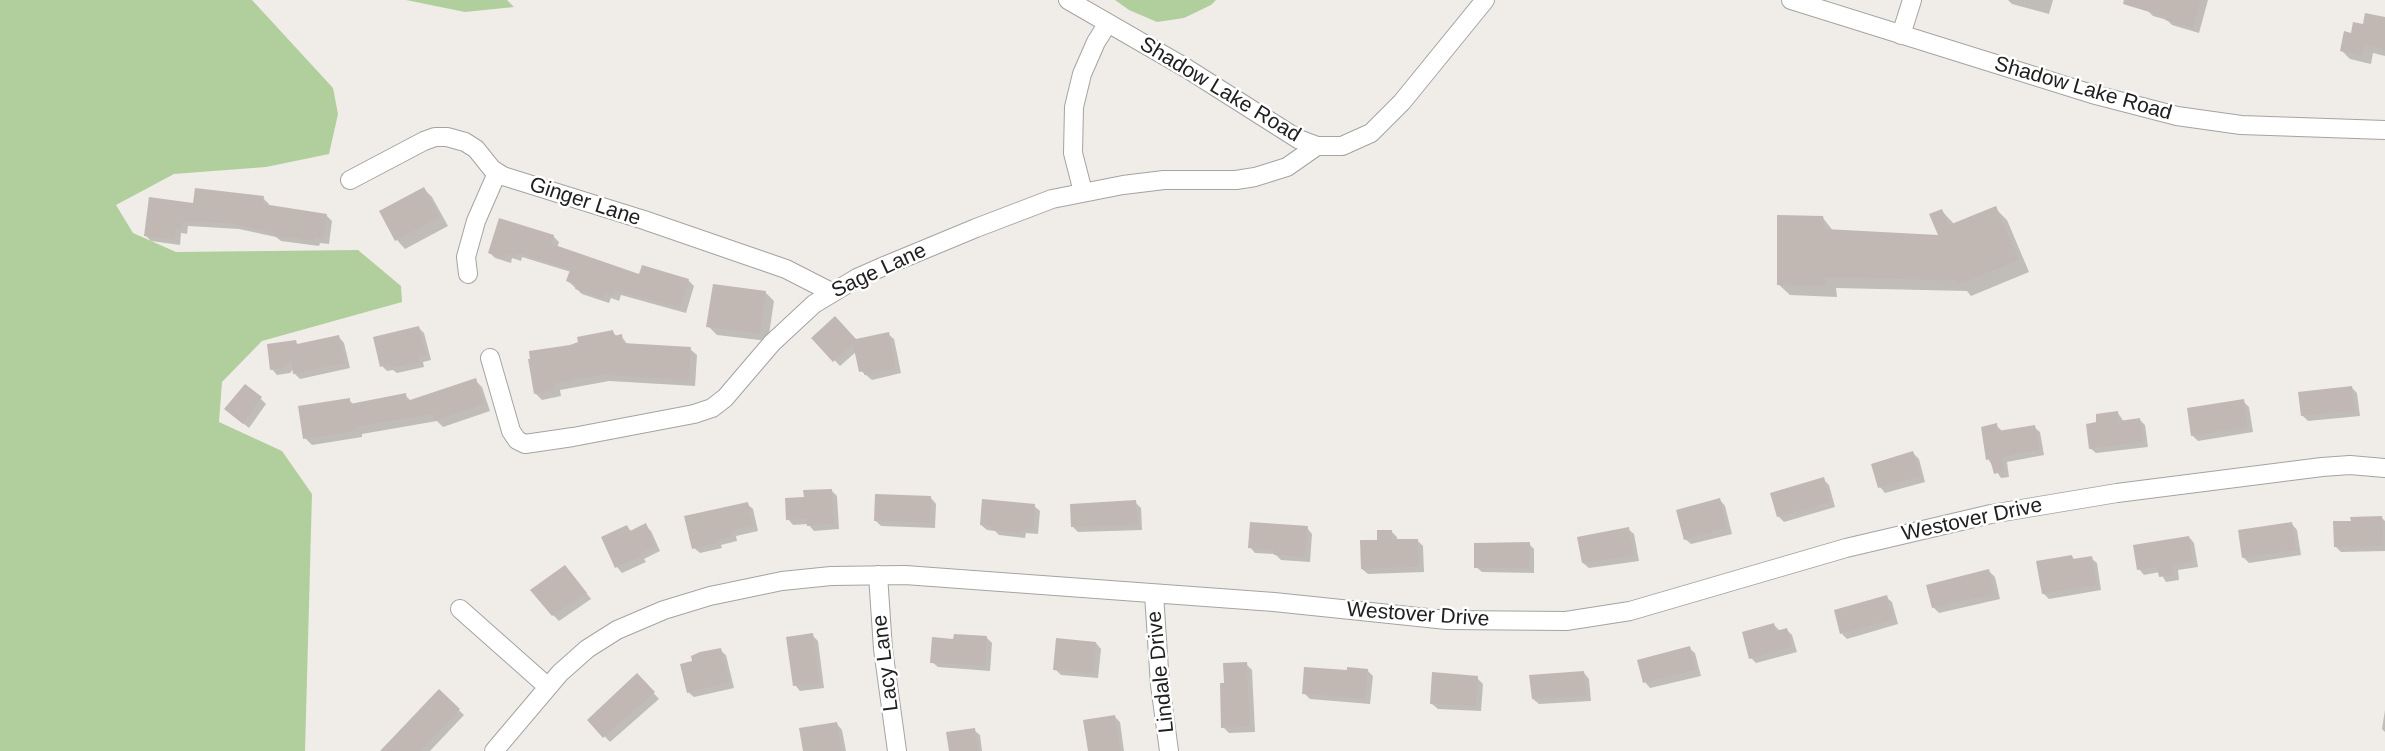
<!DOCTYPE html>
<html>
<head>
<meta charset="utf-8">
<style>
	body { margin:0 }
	canvas { display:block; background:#f0ece7 }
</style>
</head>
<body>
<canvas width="2385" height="751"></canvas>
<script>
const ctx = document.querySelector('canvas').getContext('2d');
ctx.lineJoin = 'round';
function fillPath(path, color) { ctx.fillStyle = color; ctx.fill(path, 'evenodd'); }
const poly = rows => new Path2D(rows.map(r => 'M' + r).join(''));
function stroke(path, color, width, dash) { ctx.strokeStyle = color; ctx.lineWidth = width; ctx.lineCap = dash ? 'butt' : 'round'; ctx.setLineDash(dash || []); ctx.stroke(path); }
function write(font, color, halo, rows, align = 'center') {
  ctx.font = font + ' Helvetica,sans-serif'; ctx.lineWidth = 5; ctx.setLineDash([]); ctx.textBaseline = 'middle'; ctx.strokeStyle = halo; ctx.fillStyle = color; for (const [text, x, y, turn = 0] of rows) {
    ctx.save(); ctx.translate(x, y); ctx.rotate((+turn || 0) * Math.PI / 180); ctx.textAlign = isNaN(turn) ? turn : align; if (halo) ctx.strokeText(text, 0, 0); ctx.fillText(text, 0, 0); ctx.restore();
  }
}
fillPath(poly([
	[0,0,252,0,333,88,338,114,329,154,266,167,174,174,116,205,133,233,176,252,358,250,401,286,402,302,262,341,222,382,219,422,282,451,312,494,305,751,0,751],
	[406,0,507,0,514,7,465,12],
	[1115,0,1216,0,1211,5,1184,18,1157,22,1129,10]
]), '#b1cf9d');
fillPath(poly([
	[2008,0,2053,0,2049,14,2012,4],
	[2150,0,2208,0,2199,33,2172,25,2167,20,2153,16,2147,10],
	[2385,18,2385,56,2373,53,2371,64,2350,59,2342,51,2352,35,2364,26],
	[424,189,432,197,448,226,405,249,397,240,381,211],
	[263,198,269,204,268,207,326,215,332,221,329,244,320,243,319,246,281,241,276,237,239,229,188,226,187,234,181,233,180,245,151,241,145,235,195,205],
	[1996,209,2007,220,2029,272,1971,296,1967,291,1836,288,1837,297,1790,295,1778,284,1823,218,1834,232,1940,237,1942,211,1955,225],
	[553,236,559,242,557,248,640,277,688,280,694,286,686,313,621,295,619,301,611,298,609,303,582,294,568,281,571,272,522,257,521,261,512,258,511,263,495,258,490,253],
	[765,292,774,301,768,341,717,335,708,326],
	[419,328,424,333,431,360,423,362,424,367,397,373,393,370,387,371,382,366],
	[613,332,617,337,621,336,628,345,690,349,697,355,695,386,609,381,560,390,561,396,542,400,535,393,571,346],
	[888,334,894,339,901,373,872,380,861,371,857,351,840,366,814,338,856,341],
	[339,337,344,343,350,368,300,379,294,373,294,368,290,373,277,375,272,369,295,342,299,345],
	[475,380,482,387,490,411,443,427,437,421,362,434,362,437,312,445,305,438,349,400,354,405,405,395,411,401],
	[2352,388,2357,393,2360,416,2308,421,2302,415],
	[261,399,266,404,249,428,232,414],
	[2243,401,2249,407,2253,432,2198,441,2192,435],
	[2118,413,2124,422,2139,419,2145,425,2148,447,2096,453,2090,448,2098,424],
	[1996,425,2003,432,2034,427,2040,432,2044,455,2007,462,2009,477,2001,478,1988,459],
	[1913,453,1919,459,1925,482,1885,493,1880,487],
	[1823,479,1829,485,1835,507,1784,522,1778,516],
	[831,490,837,496,839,529,814,531,808,524,793,525,788,519,805,499],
	[931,498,936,504,935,528,881,526,875,520],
	[1720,500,1725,506,1732,534,1691,544,1685,539],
	[1135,502,1141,508,1142,530,1078,532,1073,527],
	[747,504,753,509,758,531,736,536,737,541,721,545,722,548,700,553,694,548],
	[1034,506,1040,511,1038,534,1026,533,1025,538,999,535,995,531,987,530,981,525],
	[2381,517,2385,521,2385,551,2341,552,2336,547],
	[2292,524,2297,530,2301,555,2249,563,2243,557],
	[646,526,651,531,660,551,644,559,646,562,622,573,617,567,627,527,632,532],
	[1307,528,1312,534,1310,562,1281,560,1275,554,1255,553,1250,547],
	[1628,529,1634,534,1639,561,1589,568,1583,563],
	[1391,531,1397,537,1397,541,1418,541,1423,546,1424,572,1368,574,1362,569,1379,542],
	[2189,537,2194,543,2198,567,2178,570,2179,580,2166,582,2160,572,2144,575,2139,569],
	[1529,544,1534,549,1534,573,1482,572,1476,567],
	[2072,557,2075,560,2091,558,2097,563,2101,590,2049,599,2043,593],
	[1989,571,1995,577,2000,599,1939,613,1933,607],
	[570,572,591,599,559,621,553,615],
	[1886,597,1892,602,1898,624,1847,639,1842,634],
	[1774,625,1780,631,1787,630,1792,635,1797,652,1756,663,1751,658],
	[812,635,818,641,824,688,800,691,795,685],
	[986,637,992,643,990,671,938,667,932,662,955,641],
	[1096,643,1101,649,1098,678,1061,675,1055,669],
	[1689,648,1695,653,1701,676,1650,688,1645,682],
	[720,650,726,655,734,688,694,697,688,692],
	[1246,664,1252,670,1255,732,1229,733,1223,727],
	[1367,670,1373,676,1370,704,1310,699,1304,693,1349,672],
	[1584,673,1589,679,1591,701,1539,704,1533,699],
	[637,675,659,699,610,742,589,720],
	[1477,678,1483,684,1481,711,1438,709,1432,704],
	[439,691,464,715,430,751,383,751],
	[2385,710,2385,732,2382,729],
	[1114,716,1120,722,1124,751,1089,751],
	[837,724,842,730,846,751,805,751],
	[974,730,980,735,982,751,951,751]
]), '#0003');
fillPath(poly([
	[2124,0,2201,0,2193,28,2165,20,2166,17,2123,4],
	[2365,13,2385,17,2385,50,2365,45,2362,56,2340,51,2344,31,2351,33,2353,22,2363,24],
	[424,187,440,217,395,241,379,211],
	[195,188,264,196,263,204,327,214,323,239,315,238,314,241,273,236,274,233,232,224,183,221,181,230,176,229,175,240,144,236,149,197,193,203],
	[1996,206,2019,260,1958,285,1956,281,1825,277,1826,286,1777,285,1777,215,1823,216,1825,229,1938,235,1929,214,1942,209,1949,225],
	[499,218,554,235,552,244,639,274,642,265,689,279,680,308,615,291,613,296,605,293,603,299,575,289,576,285,566,281,570,270,517,253,515,256,507,254,505,259,488,253],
	[713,284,766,291,760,334,706,327],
	[835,316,856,339,889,332,896,368,864,375,864,371,859,372,853,344,833,362,811,338],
	[419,326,426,355,418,357,420,362,390,368,389,364,380,367,373,337],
	[613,330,614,336,622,334,623,343,691,347,689,380,601,375,554,384,555,390,534,394,528,359,530,359,529,351,570,345,578,342,577,337],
	[339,335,345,363,293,374,291,360,285,368,270,370,267,344,296,340,297,344],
	[476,378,484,404,435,421,433,414,356,427,356,431,303,439,298,406,350,398,350,404,406,393,407,401],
	[245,384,262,397,243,424,224,409],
	[2352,386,2355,411,2301,416,2298,392],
	[2244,399,2248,427,2191,436,2187,408],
	[2118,411,2119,421,2140,418,2143,442,2089,449,2086,424,2096,422,2096,414],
	[1997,423,1998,431,2035,425,2040,450,2002,457,2005,471,1994,474,1990,459,1986,460,1981,427],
	[1913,451,1921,476,1878,488,1871,464],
	[1824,477,1831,502,1777,517,1770,493],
	[832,489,834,524,807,526,806,519,786,520,785,498,804,497,803,490],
	[875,494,931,496,930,523,874,521],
	[1720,498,1727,528,1684,540,1676,510],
	[982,499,1035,504,1033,530,1021,529,1020,533,991,530,992,526,980,525],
	[1136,500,1138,525,1071,527,1070,504],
	[748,502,753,525,732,531,733,536,716,540,717,543,692,549,684,516],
	[2382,516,2383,546,2334,547,2333,521,2351,521,2350,517],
	[1250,522,1308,526,1305,557,1274,555,1274,550,1248,548],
	[2292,522,2296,550,2242,558,2238,530],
	[646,523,656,546,640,553,642,556,615,568,601,537,627,525,630,531],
	[1629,527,1634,556,1582,563,1577,537],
	[1377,530,1392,530,1392,539,1418,539,1419,567,1361,569,1360,540,1377,540],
	[2189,536,2193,561,2173,565,2174,575,2159,577,2157,567,2137,570,2133,545],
	[1530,542,1529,568,1474,568,1474,543],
	[2072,555,2073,559,2092,556,2097,585,2042,594,2036,561],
	[565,565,587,593,552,616,530,590],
	[1989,569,1995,594,1932,608,1926,585],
	[1887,595,1894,619,1840,634,1834,610],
	[1774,623,1776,631,1787,628,1792,647,1749,659,1742,632],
	[813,633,820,683,793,686,786,637],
	[954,634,987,636,985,666,930,663,932,637,953,639],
	[1056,638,1096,642,1093,674,1053,670],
	[1690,646,1696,670,1643,683,1637,660],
	[721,648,729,682,687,693,680,664,692,661,691,656,700,652],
	[1247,662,1250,727,1221,728,1220,683,1224,683,1223,663],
	[1304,667,1347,670,1347,667,1368,669,1365,699,1302,694],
	[1584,671,1587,696,1532,699,1529,675],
	[1432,672,1478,676,1476,706,1430,704],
	[637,673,655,692,603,738,587,720],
	[439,689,460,709,420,751,380,751],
	[1115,715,1121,751,1088,751,1083,720],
	[837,722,842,751,803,751,799,728],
	[975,728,978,751,949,751,946,732]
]), '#c1b8b3');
const street = poly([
	[1068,0,1186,68,1298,139,1317,146,1342,146,1371,133,1402,102,1485,0],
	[1791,0,2092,94,2177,116,2241,125,2385,130],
	[1901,35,1912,0],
	[350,180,424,141,435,137,447,137,465,142,476,149,492,169,503,176,644,220,786,269,831,292],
	[1083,192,1073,153,1074,107,1082,74,1096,42,1108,23],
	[468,274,466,257,476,221,497,173],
	[490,358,511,431,517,440,525,444,573,437,694,414,712,408,725,398,772,343,814,304,857,278,882,267,976,228,1052,199,1123,185,1164,180,1236,180,1255,177,1287,167,1317,146],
	[878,575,883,649,897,751],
	[1154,594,1160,685,1169,751],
	[460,609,548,687],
	[494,751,560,673,587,649,617,630,664,610,710,596,782,581,831,576,905,575,1274,602,1447,620,1566,621,1630,611,1846,548,1991,514,2117,493,2322,467,2350,465,2385,468]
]);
stroke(street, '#a4a4a4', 20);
stroke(street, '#fff', 18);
write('21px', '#202020', '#fff', [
	["Shadow Lake Road",2083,89,16],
	["Shadow Lake Road",1220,90,31],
	["Ginger Lane",585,202,18],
	["Sage Lane",879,271,-25],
	["Westover Drive",1972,520,-12],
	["Westover Drive",1418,615,4],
	["Lacy Lane",886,663,-97],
	["Lindale Drive",1161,672,-96]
]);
</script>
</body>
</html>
